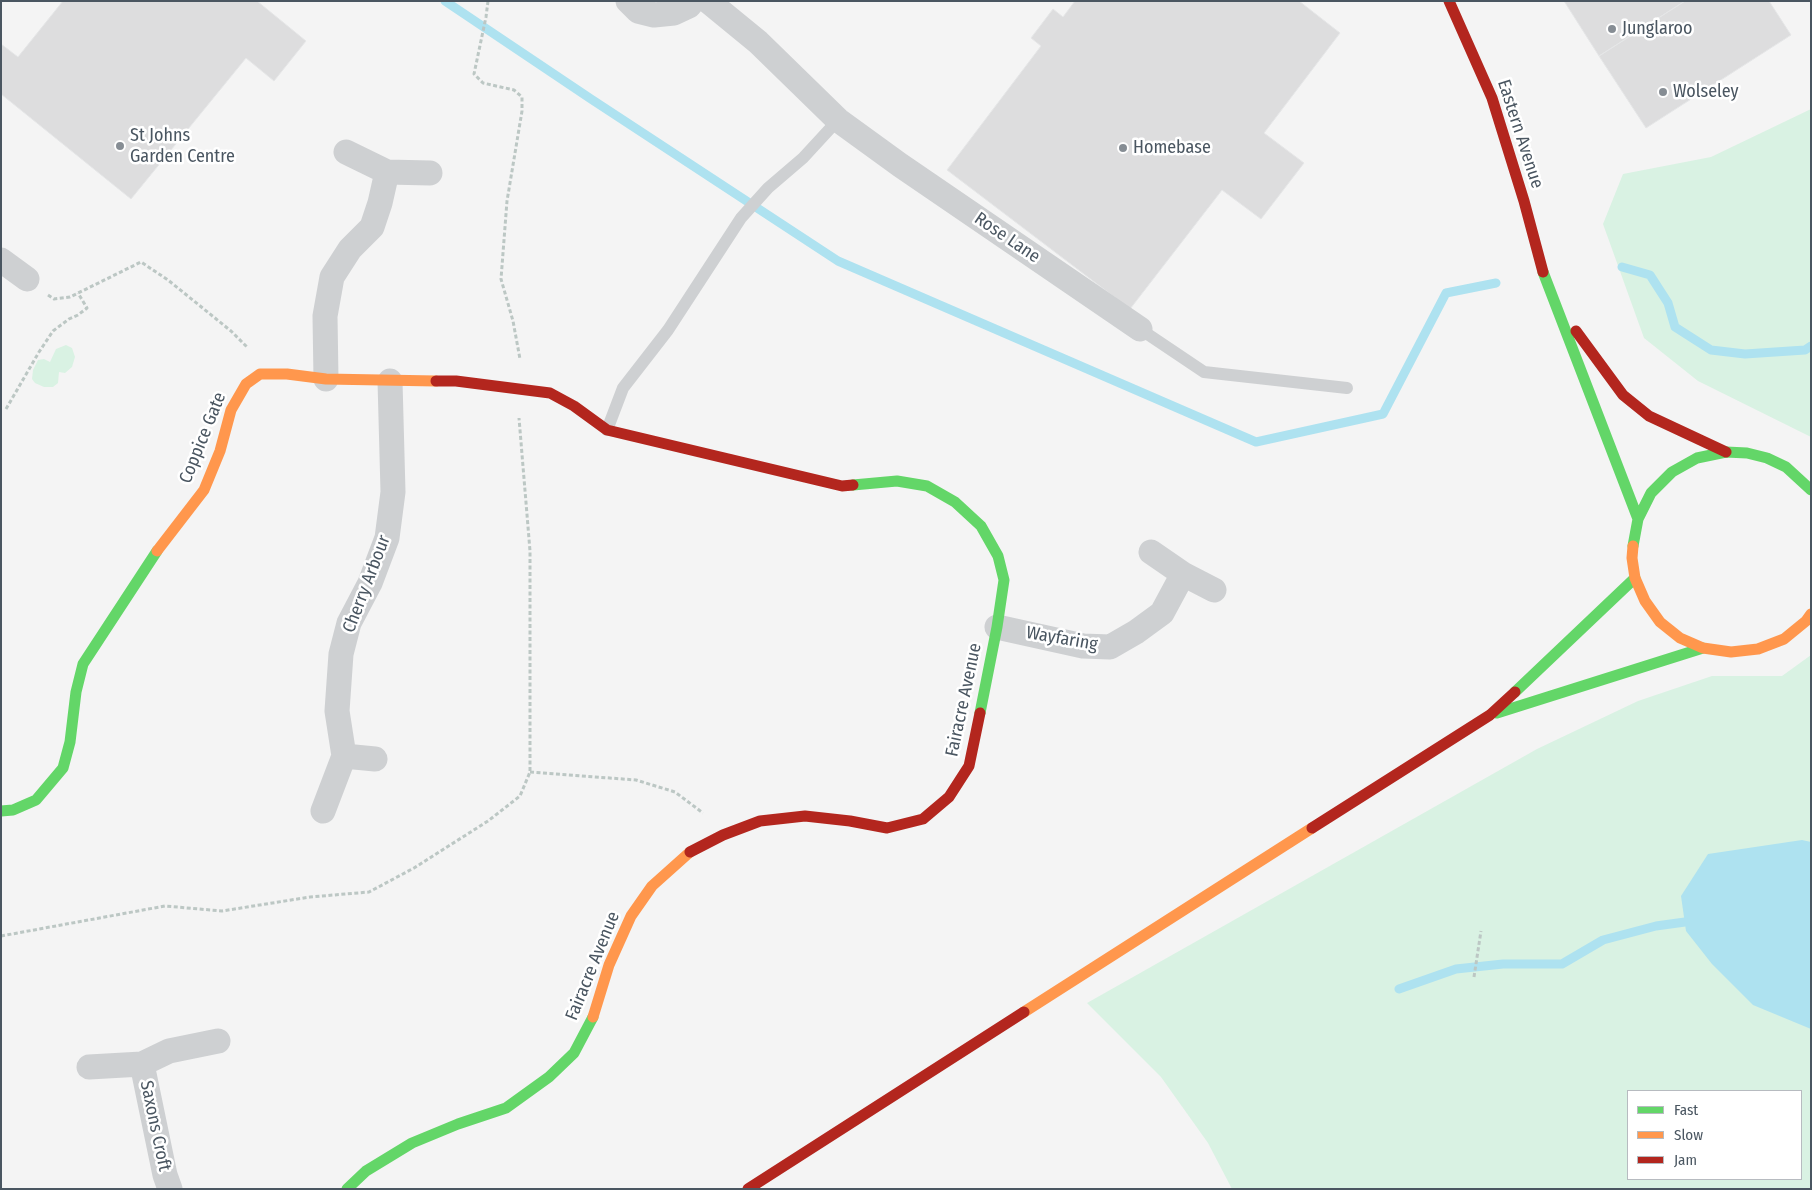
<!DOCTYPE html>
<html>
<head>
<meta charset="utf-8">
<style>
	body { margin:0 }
	#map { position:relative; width:1812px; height:1190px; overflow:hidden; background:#f4f4f4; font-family:"Fira Sans Condensed",sans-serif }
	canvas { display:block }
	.frame { position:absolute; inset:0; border:2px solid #4a5661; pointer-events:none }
	.legend { position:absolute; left:1627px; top:1090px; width:175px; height:90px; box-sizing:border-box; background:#fff; border:1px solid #b7bbc0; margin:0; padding:6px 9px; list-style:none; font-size:15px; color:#4a5661 }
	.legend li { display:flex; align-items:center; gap:10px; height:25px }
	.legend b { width:25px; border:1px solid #b7bbc0 }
</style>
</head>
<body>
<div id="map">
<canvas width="1812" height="1190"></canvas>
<div class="frame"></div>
<ul class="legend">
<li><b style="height:6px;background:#63d668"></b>Fast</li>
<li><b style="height:6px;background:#ff974d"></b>Slow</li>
<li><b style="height:6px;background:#b3261e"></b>Jam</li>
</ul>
</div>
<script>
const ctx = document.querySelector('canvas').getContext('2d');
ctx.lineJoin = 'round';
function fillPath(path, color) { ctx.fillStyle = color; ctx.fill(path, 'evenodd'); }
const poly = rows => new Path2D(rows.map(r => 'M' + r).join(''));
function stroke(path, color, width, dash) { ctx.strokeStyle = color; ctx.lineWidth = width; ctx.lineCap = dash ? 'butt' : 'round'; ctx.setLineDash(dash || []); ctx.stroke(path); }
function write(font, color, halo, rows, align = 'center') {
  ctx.font = font + ' "Fira Sans Condensed",sans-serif'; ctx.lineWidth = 5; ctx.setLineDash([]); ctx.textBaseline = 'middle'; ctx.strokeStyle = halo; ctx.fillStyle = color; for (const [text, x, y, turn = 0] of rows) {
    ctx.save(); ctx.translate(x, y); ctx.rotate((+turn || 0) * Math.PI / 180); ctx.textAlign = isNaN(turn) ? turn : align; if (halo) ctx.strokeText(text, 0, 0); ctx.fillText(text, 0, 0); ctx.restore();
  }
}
fillPath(poly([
	[1811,109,1811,437,1698,381,1644,338,1603,224,1623,174,1711,157],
	[66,345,72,348,75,357,72,367,65,373,59,372,58,383,53,387,44,387,35,383,32,379,33,370,38,360,44,359,50,362,56,349],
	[1811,655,1811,1189,1232,1189,1208,1143,1161,1077,1087,1003,1537,749,1638,701,1712,676,1782,676],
	[1628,1091,1801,1091,1801,1179,1628,1179]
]), '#d9f2e3');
fillPath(poly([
	[1802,840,1811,842,1811,1029,1753,1005,1712,964,1686,931,1681,896,1708,854]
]), '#aee2f0');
stroke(poly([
	[445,1,591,99,838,261,1256,442,1383,414,1446,293,1496,283],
	[1622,267,1650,275,1668,303,1675,327,1711,350,1745,354,1805,350,1811,346],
	[1399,989,1456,969,1503,964,1562,964,1603,940,1656,926,1685,922]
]), '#aee2f0', 9);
const building = poly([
	[63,1,257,1,306,41,274,81,246,58,131,199,1,94,1,44,18,57,63,1],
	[1075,1,1299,1,1340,33,1264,133,1304,163,1261,219,1222,190,1130,309,947,170,1041,46,1031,38,1053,9,1063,17,1075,1],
	[1564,1,1685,1,1599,56,1564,1],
	[1685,1,1769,1,1791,35,1646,128,1599,56,1685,1]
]);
fillPath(building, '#ddddde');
stroke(building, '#e5e6e7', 1);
stroke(poly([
	[488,1,486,17,474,74,483,83,514,90,522,97,522,111,507,201,501,279,513,321,520,359],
	[48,295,54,299,70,297,141,262,168,280,231,331,247,347],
	[6,409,39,352,53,331,69,319,78,315,87,308,78,293],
	[530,772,636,780,675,792,703,813],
	[1,936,165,906,222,911,310,897,369,892,414,868,488,821,520,796,530,772,530,551,519,418],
	[1474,977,1481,931]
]), '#bcc7c4', 3, [4, 2.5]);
stroke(poly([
	[1140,329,1204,372,1347,388],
	[607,430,623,388,668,330,741,218,768,188,803,158,838,120]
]), '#ced0d2', 12);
stroke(poly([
	[628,1,638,11,654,15,674,13,689,6,693,1],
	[708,1,758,42,838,120,900,165,1140,329],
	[346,152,387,172,430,173],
	[1,260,27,279],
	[326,379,325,316,332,277,350,249,372,227,380,203,387,172],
	[1151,552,1183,574,1214,590],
	[997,627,1083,646,1110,647,1136,632,1162,613,1183,574],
	[344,756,375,759],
	[323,811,344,756,337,711,341,654,349,623,370,583,387,538,393,492,390,381],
	[142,1064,165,1175,170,1189],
	[89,1067,142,1064,169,1051,218,1041]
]), '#ced0d2', 25);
stroke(poly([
	[1543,272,1638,519],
	[853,485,897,481,927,486,955,502,981,526,998,556,1004,580,997,627,980,713],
	[1633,546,1638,519,1651,493,1672,472,1697,458,1726,452,1747,453,1767,458,1786,467,1811,490],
	[1515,692,1635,578],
	[1497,713,1703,648],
	[1,811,13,810,36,800,63,768,70,742,76,692,83,664,157,551],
	[347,1189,366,1171,412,1143,458,1124,506,1108,549,1077,574,1053,593,1017]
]), '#63d668', 11);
stroke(poly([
	[1633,546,1632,558,1635,578,1645,601,1660,622,1680,638,1703,648,1731,652,1758,649,1784,639,1806,621,1811,614],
	[157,551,204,490,220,451,231,410,246,384,260,374,287,374,326,379,436,381],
	[1024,1012,1312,828],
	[593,1017,609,965,631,916,652,886,690,852]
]), '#ff974d', 11);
stroke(poly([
	[1449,1,1492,98,1524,201,1543,272],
	[1576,331,1623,395,1649,416,1726,452],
	[436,381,456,381,550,393,574,406,607,430,842,486,853,485],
	[1312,828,1490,715,1515,692],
	[690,852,723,835,760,821,805,816,850,821,887,828,923,819,949,797,969,766,980,713],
	[748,1189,1024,1012]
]), '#b3261e', 11);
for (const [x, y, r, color] of [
	[1612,29,5,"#868d94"],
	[1663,92,5,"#868d94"],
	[120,146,5,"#868d94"],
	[1123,148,5,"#868d94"]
]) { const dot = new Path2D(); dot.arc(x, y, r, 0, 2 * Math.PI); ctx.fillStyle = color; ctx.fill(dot); stroke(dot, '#fff', 2); }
write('18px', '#4a5661', '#fff', [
	["Junglaroo",1622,29],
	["Wolseley",1673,92],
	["St Johns",130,136],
	["Garden Centre",130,157],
	["Homebase",1133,148]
], 'left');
write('18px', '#4a5661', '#fff', [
	["Eastern Avenue",1520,134,72],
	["Rose Lane",1007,238,34],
	["Coppice Gate",203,438,-68],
	["Cherry Arbour",367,584,-69],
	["Wayfaring",1062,639,10],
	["Fairacre Avenue",964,700,-78],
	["Fairacre Avenue",593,966,-68],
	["Saxons Croft",155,1126,78]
]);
</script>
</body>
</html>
